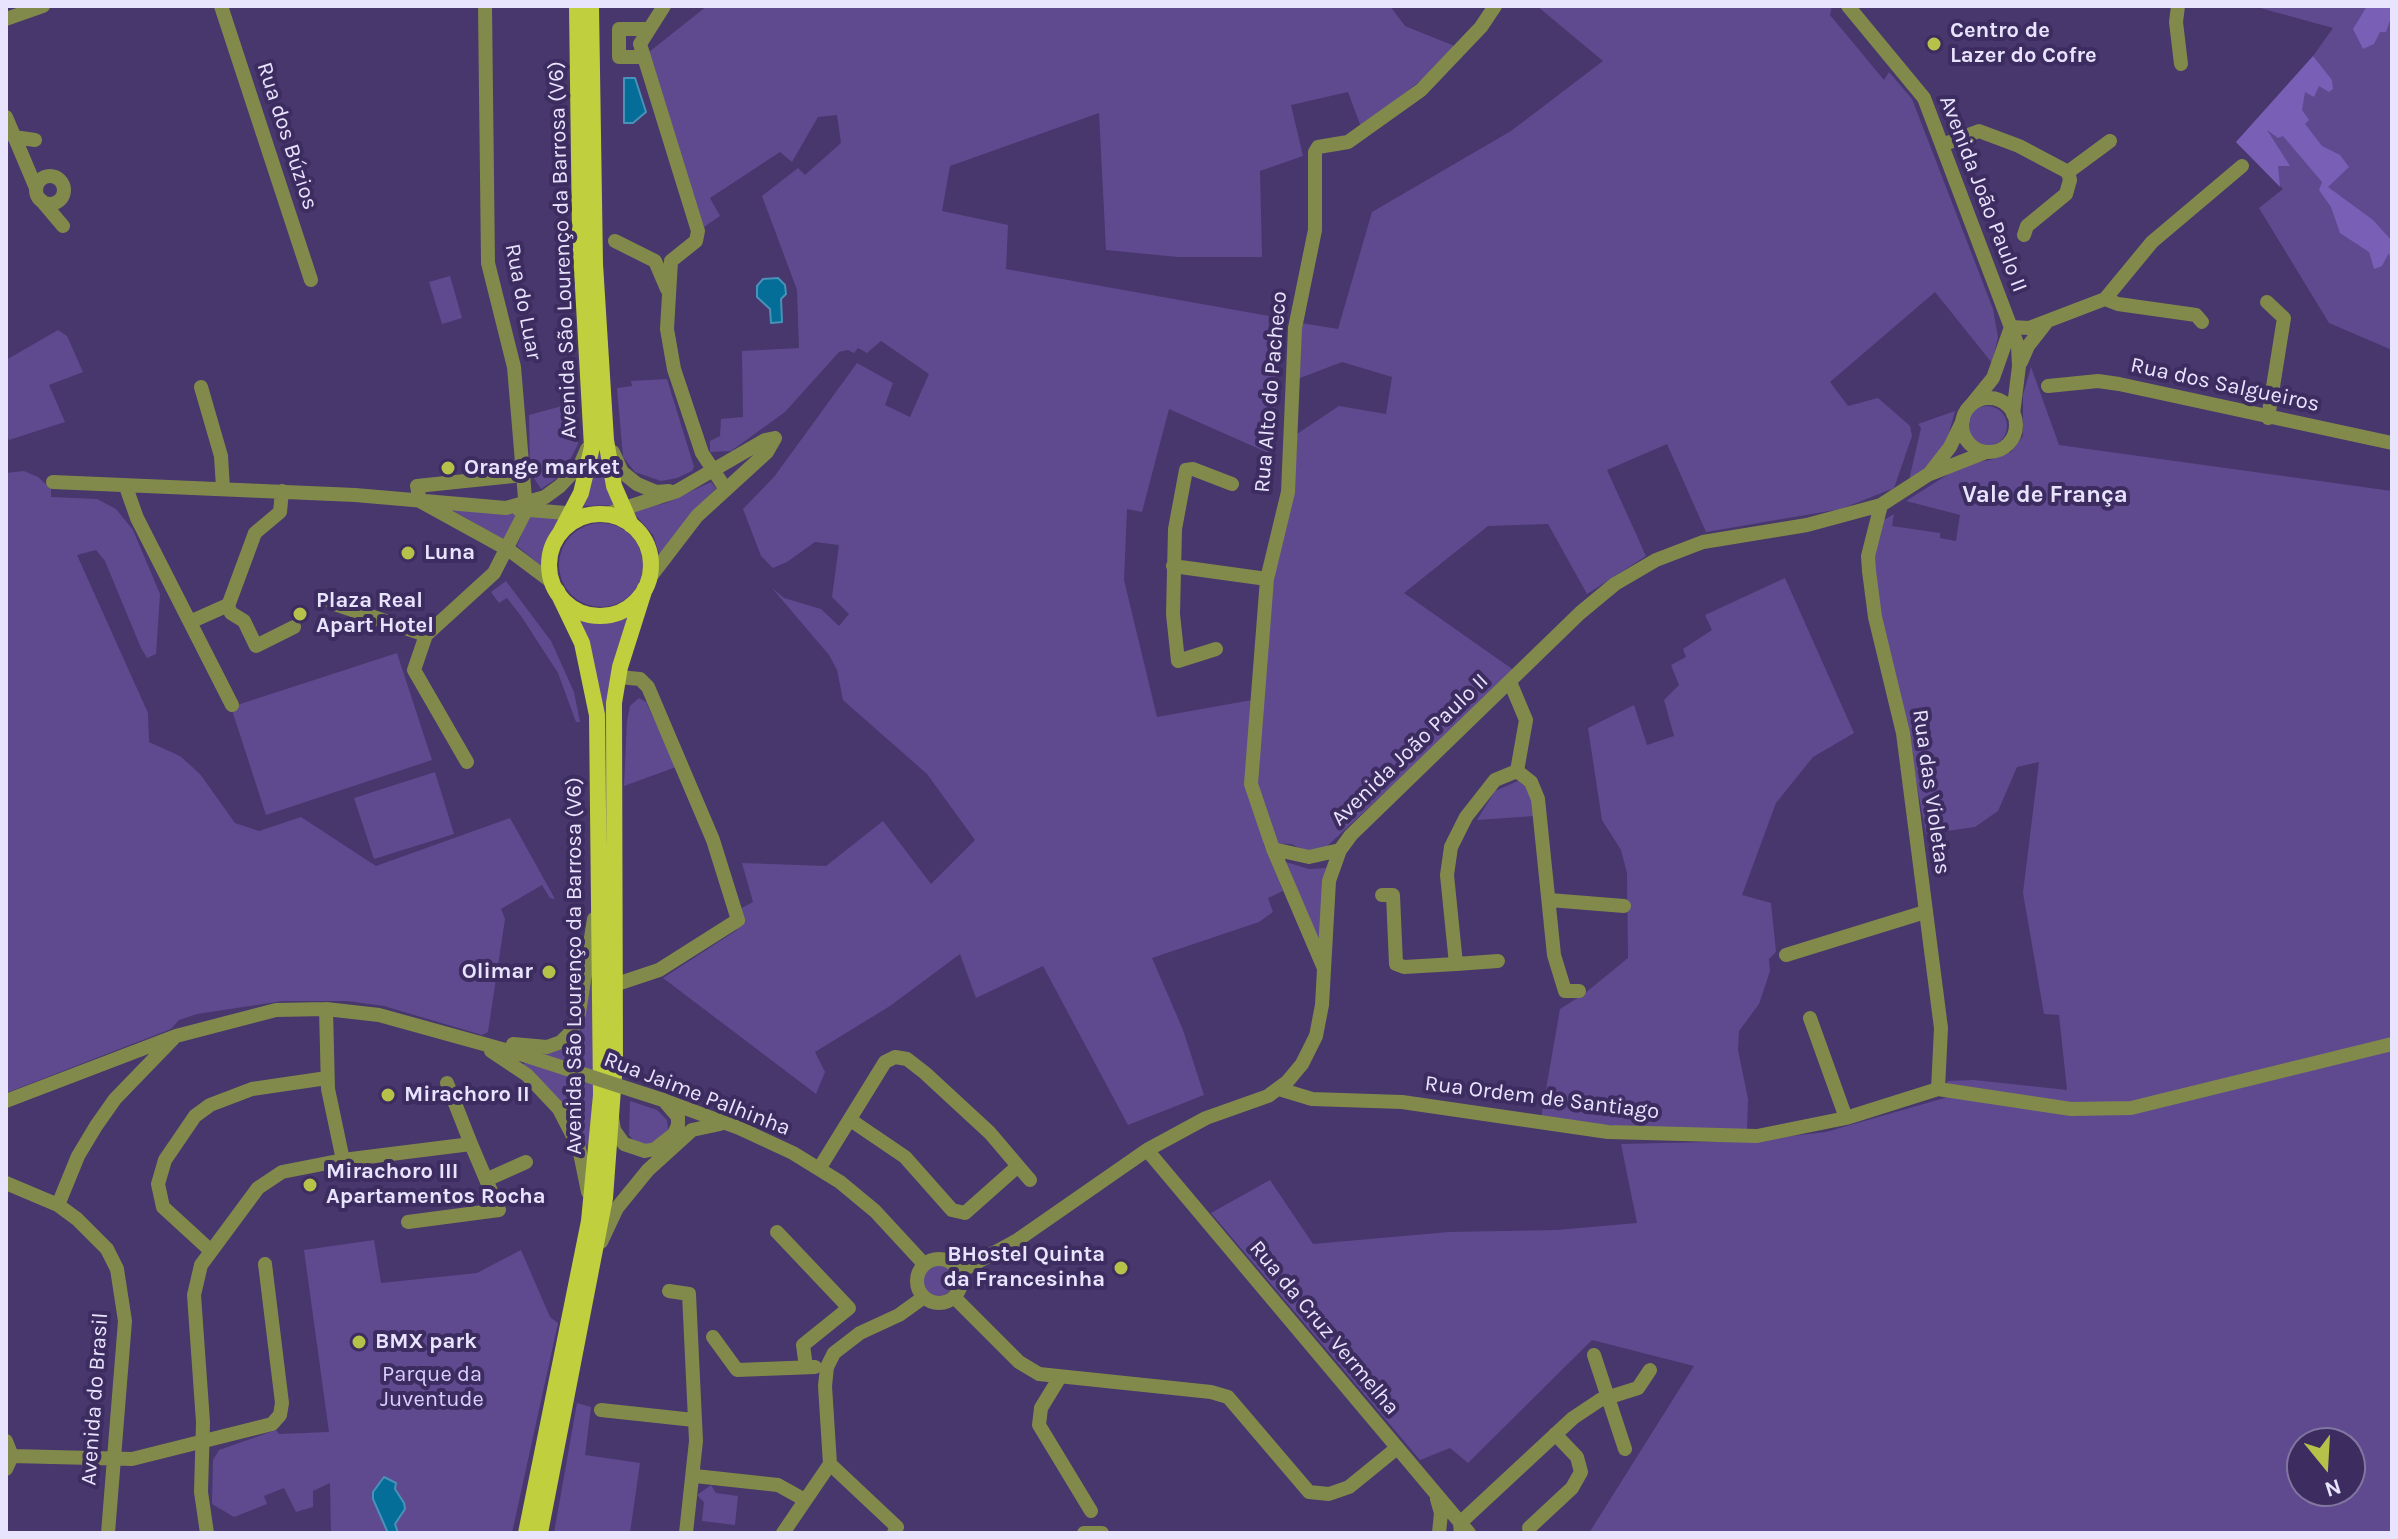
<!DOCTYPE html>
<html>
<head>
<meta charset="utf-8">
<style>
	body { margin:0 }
	#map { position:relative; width:2398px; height:1539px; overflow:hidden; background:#47376c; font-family:Karla,sans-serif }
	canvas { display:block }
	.frame { position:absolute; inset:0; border:8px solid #e9e4fe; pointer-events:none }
	.north { position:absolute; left:2286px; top:1427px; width:80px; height:80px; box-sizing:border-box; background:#3c2c60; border:2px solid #81769f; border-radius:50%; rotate:162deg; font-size:22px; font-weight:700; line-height:32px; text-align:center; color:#e9e4fe }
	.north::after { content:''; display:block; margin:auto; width:28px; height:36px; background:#b4c24a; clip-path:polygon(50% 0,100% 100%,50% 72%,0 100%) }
</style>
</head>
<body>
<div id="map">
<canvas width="2398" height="1539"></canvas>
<div class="frame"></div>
<div class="north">N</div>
</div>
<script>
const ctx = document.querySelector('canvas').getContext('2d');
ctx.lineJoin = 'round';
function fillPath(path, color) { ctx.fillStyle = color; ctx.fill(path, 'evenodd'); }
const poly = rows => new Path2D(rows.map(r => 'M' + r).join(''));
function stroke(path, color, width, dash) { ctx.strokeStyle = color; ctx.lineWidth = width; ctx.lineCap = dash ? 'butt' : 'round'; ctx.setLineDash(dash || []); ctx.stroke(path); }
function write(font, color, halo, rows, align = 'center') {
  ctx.font = font + ' Karla,sans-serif'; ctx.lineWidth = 8; ctx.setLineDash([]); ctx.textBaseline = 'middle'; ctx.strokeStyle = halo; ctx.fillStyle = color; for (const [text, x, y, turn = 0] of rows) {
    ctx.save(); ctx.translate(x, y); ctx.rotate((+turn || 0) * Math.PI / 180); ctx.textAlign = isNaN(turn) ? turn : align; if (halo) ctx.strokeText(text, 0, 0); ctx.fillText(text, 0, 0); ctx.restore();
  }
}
fillPath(poly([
	[707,6,1390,6,1405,26,1457,47,1438,67,1361,127,1348,92,1291,105,1303,156,1260,171,1262,257,1178,257,1106,250,1099,113,950,166,942,211,1008,225,1006,269,1269,316,1267,368,1276,371,1273,455,1169,409,1142,512,1127,509,1124,580,1157,717,1263,698,1271,600,1297,434,1339,406,1386,414,1392,377,1342,362,1300,378,1301,323,1338,329,1372,212,1511,131,1603,61,1537,6,1832,6,1830,15,1884,80,1889,72,1912,99,1993,309,1998,337,1992,363,1935,292,1830,382,1848,406,1878,398,1910,426,1912,436,1894,488,1841,509,1706,532,1667,444,1607,470,1646,556,1587,594,1548,524,1488,526,1404,593,1515,671,1323,850,1309,852,1291,844,1263,843,1283,891,1268,898,1273,912,1259,922,1152,958,1183,1030,1204,1095,1128,1125,1043,966,976,998,960,954,890,1006,815,1052,825,1072,816,1094,663,978,737,930,740,909,753,902,742,863,826,866,883,821,931,884,975,840,927,774,843,700,837,670,829,655,772,588,784,598,821,609,839,626,849,614,832,597,839,545,815,542,787,562,773,568,761,556,743,509,774,477,857,363,893,383,885,405,910,417,929,374,881,341,867,353,858,348,854,353,848,350,839,352,785,412,731,451,710,452,710,441,720,436,721,419,743,417,742,351,799,348,797,290,762,196,798,168,805,175,841,143,837,115,818,117,792,162,780,152,710,198,720,216,704,227,649,52],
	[2253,6,2392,6,2392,350,2329,323,2259,208,2283,189,2236,142,2306,66,2333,28],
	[450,276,462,318,442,324,429,282],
	[58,330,67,336,83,372,49,385,65,422,9,440,6,433,6,360],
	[2031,367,2059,445,2392,491,2392,1533,1589,1533,1694,1366,1592,1340,1468,1463,1450,1448,1420,1460,1211,1213,1270,1180,1313,1244,1449,1232,1557,1230,1637,1223,1621,1144,1749,1141,1826,1132,1948,1097,1947,1081,1974,1080,2067,1090,2059,1015,2044,1014,2023,893,2039,762,2017,767,1998,811,1975,827,1926,834,1900,695,1871,575,1876,539,1884,520,1894,514,1892,526,1940,533,1940,538,1956,541,1960,515,1906,501,1966,463,1990,460,2011,452,2023,436,2023,395],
	[2302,1443,2350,1443,2350,1491,2302,1491],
	[667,379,694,467,692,471,677,478,661,481,635,472,623,457,617,388,632,386,631,381],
	[577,402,578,444,563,474,541,489,530,472,529,415],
	'1967 426a20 20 0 1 1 40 0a20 20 0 1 1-40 0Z',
	[1955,411,1945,447,1920,474,1909,480,1921,428,1918,424],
	[598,437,616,505,581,506],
	[24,471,38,477,51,489,51,497,97,499,116,509,133,530,160,594,156,654,147,658,141,648,105,561,96,550,77,555,148,713,149,742,180,756,200,774,235,823,259,831,301,817,376,866,510,818,555,899,550,898,542,885,501,909,505,919,488,1032,482,1035,384,1006,347,1001,283,1001,197,1014,179,1020,171,1029,6,1093,6,473],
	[711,482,716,488,690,515,660,556,653,535,632,511,666,503],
	[450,509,516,514,505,540],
	[529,515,560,518,561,521,546,544,543,567,517,546],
	'559 565a42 42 0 1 1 84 0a42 42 0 1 1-84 0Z',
	[1785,578,1854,733,1813,757,1776,803,1742,895,1771,903,1776,952,1769,959,1770,971,1759,1004,1739,1031,1738,1050,1748,1099,1747,1129,1656,1130,1541,1118,1560,1009,1584,994,1628,958,1627,873,1621,850,1602,820,1588,728,1634,705,1647,745,1674,736,1664,700,1679,685,1671,665,1686,657,1683,649,1712,630,1705,615],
	[506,581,551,641,574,692,580,722,576,722,558,673,521,616,507,598,499,603,491,592],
	[631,614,624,633,610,1062,603,722,576,616,600,622],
	[397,653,432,760,266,815,231,707],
	[639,698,646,702,676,767,624,786,627,721,630,706],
	[435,772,454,834,374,859,354,798],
	[1518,781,1532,792,1534,816,1477,820,1495,791],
	[1286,862,1309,869,1326,868,1320,943],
	[594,972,593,1102,590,1155,580,1130,561,1103,520,1067,539,1051,567,1046,580,1032],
	[630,1101,657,1110,667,1120,668,1130,650,1146,634,1141,629,1135],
	[374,1240,381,1283,477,1273,521,1250,550,1317,558,1323,512,1533,331,1533,330,1483,313,1491,313,1507,296,1512,284,1488,264,1496,267,1504,234,1517,212,1504,213,1460,219,1450,276,1430,279,1434,329,1432,304,1250],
	'922 1280a16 16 0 1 1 32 0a16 16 0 1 1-32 0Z',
	[577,1403,591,1407,585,1455,640,1463,630,1533,554,1533],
	[711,1485,716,1493,738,1496,735,1525,702,1521,704,1502,697,1495]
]), '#5f4a90');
fillPath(poly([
	[2367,6,2392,6,2392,14,2386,32,2380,32,2374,44,2363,49,2353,29],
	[2313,56,2332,80,2333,89,2329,92,2319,86,2314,97,2305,92,2302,110,2309,120,2305,124,2322,146,2340,155,2349,167,2328,187,2373,220,2392,241,2392,271,2389,253,2382,266,2374,269,2369,252,2340,233,2331,207,2319,190,2322,182,2283,136,2278,138,2267,130,2290,166,2278,166,2280,187,2236,142]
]), '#795fb6');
const water = poly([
	[624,78,635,78,646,112,633,123,624,123,624,78],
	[778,278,785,285,786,294,781,299,782,322,771,323,770,309,757,297,757,286,763,279,778,278],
	[384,1477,396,1483,395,1489,404,1503,405,1509,395,1524,398,1533,388,1533,373,1499,373,1492,384,1477]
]);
fillPath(water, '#046d98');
stroke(water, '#4991b7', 2);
stroke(poly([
	[221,6,311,280],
	[664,6,640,44,698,231,696,241,671,261,667,329,674,369,702,453,725,488],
	[1848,6,1924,98,2018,346,2019,366,2013,414],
	[2178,6,2176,22,2181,64],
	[6,19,43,6],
	[643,57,619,57,619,29,649,29],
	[6,117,36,188],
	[14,137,35,140],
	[1942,145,1979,131,2019,146,2068,172,2070,180,2066,194,2027,226,2024,235],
	[2068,172,2110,141],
	'36 190a14 14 0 1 1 28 0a14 14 0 1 1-28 0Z',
	[41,200,63,226],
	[615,241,655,261,667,289],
	[2105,299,2118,304,2196,315,2202,322],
	[2267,302,2284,318,2268,418],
	[2011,327,2029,328,2105,299,2152,242,2242,166],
	[2021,362,2028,346,2046,323],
	[2048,386,2098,381,2119,384,2392,443],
	[201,387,221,456,223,488],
	'1962 425a27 27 0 1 1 54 0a27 27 0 1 1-54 0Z',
	[1972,404,1993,378,2011,327],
	[613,452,622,472,637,484,656,492,669,491],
	[1930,474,1986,452],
	[523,475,417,486,420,501,509,550,553,583],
	[53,482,355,495,506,508,545,497,560,486,580,465,587,449],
	[126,487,137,518,232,705],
	[282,491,280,512,255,533,228,606,231,613,244,621,256,646,294,627],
	[1881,505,1868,556,1869,571,1875,617,1903,733,1941,1028,1938,1089],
	[518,509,590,515],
	[607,514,677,491,765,440,775,438],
	[1173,566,1267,579],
	[648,580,697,516,767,452,775,438],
	[332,603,426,635,414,670,467,762],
	[190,622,228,605],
	[426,635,494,573,526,510,514,367,488,263,485,6],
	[1216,649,1178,661,1173,614,1175,529,1186,470,1193,469,1232,484],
	[1517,771,1531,782,1538,799,1554,955,1565,991,1579,991],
	[1273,849,1323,966],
	[1340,850,1309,857,1273,849,1251,784,1267,579,1288,492,1295,328,1315,230,1315,152,1318,147,1348,142,1421,90,1481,27,1495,6],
	[1382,895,1393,895,1396,964,1404,967,1456,964],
	[1549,900,1624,906],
	[1786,955,1925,912],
	[1498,961,1456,964,1447,875,1451,847,1466,817,1495,780,1517,771,1526,720,1510,682],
	[614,985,659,970,738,920,713,840,648,687,640,679,618,677],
	[326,1009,328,1089,343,1160],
	[1810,1018,1846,1118],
	[513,1044,547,1047,561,1042,571,1032,578,1019,594,919],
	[491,1051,527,1075,559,1109,579,1148,588,1192],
	[447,1083,471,1144],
	[1279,1089,1312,1099,1402,1102,1608,1132,1757,1136,1846,1118,1938,1089,2071,1109,2131,1108,2392,1044],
	[663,1100,739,1128,793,1153,840,1182,875,1211,924,1264],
	[6,1101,176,1036,276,1010,326,1009,379,1015,527,1056],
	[612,1117,614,1130,624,1144,645,1151,655,1149,674,1134,678,1125,678,1117,666,1103],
	[1147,1150,1469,1533],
	[1018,1166,1030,1180],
	[819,1169,885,1062,895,1057,907,1059,925,1073,990,1133,1018,1166,965,1213,952,1210,905,1157,852,1121],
	[488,1179,526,1162],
	[6,1183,58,1205,77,1219,107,1249,117,1269,125,1321,108,1533],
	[58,1205,78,1156,96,1126,115,1099,173,1039],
	[777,1232,849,1308,803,1345,806,1367],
	[601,1242,617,1208,648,1170,692,1130,720,1124],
	[211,1251,163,1207,158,1184,165,1160,195,1116,210,1105,252,1089,327,1078],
	'917 1281a22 22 0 1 1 44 0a22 22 0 1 1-44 0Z',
	[959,1272,1016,1241,1147,1150,1206,1118,1268,1096,1287,1082,1302,1064,1316,1036,1322,1005,1329,881,1340,850,1351,835,1580,613,1615,584,1656,560,1703,542,1807,525,1881,505,1929,474,1950,447,1963,420],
	[669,1291,689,1294,696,1441,686,1533],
	[954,1297,1019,1362,1039,1374,1211,1392,1228,1397,1309,1492,1329,1494,1349,1487,1397,1448],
	[713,1337,737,1370,815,1367],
	[1594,1355,1625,1449],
	[1060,1377,1041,1408,1039,1425,1091,1511],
	[601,1410,694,1420],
	[6,1441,12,1456,6,1469],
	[12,1456,132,1459,272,1424,280,1415,282,1403,265,1264],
	[830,1464,897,1527,894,1533],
	[695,1476,778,1485,805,1500],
	[1437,1499,1441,1513,1439,1533],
	[1529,1528,1572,1488,1581,1472,1577,1457,1555,1434],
	[207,1533,201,1492,203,1422,194,1295,201,1265,258,1188,282,1172,343,1160,471,1144,499,1210,408,1222],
	[783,1533,830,1464,825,1386,827,1367,834,1353,860,1333,899,1315,924,1297],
	[1084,1533,1102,1533],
	[1461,1533,1460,1523,1573,1418,1600,1400,1638,1388,1650,1370]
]), '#818a4b', 14);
stroke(poly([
	[591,6,595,264,606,440,614,486,631,525],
	'549 565a51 51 0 1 1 102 0a51 51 0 1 1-102 0Z',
	[560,533,581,493,592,447,580,234,577,6],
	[526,1533,589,1221,601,1095,597,715,582,643,557,591],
	[540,1533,605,1198,615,1062,614,703,620,667,645,588]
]), '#bfcf3d', 16);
stroke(poly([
	[527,1056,663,1100]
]), '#818a4b', 14);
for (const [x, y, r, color] of [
	[1934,44,8,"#b4c24a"],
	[448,468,8,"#b4c24a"],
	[408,553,8,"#b4c24a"],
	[300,614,8,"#b4c24a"],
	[549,972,8,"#b4c24a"],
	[388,1095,8,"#b4c24a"],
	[310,1185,8,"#b4c24a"],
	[1121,1268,8,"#b4c24a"],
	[359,1342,8,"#b4c24a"]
]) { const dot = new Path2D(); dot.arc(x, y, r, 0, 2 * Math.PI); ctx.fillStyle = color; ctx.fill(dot); stroke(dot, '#3c2c60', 3); }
write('bold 22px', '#e9e4fe', '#3c2c60', [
	["Centro de",1950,31],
	["Lazer do Cofre",1950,56],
	["Orange market",464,468],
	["Luna",424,553],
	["Plaza Real",316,601],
	["Apart Hotel",316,626],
	["Olimar",533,972,"right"],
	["Mirachoro II",404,1095],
	["Mirachoro III",326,1172],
	["Apartamentos Rocha",326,1197],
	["BHostel Quinta",1105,1255,"right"],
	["da Francesinha",1105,1280,"right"],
	["BMX park",375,1342]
], 'left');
write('22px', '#e9e4fe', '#3c2c60', [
	["Rua dos Búzios",287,136,72],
	["Avenida João Paulo II",1983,194,69],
	["Avenida São Lourenço da Barrosa (V6)",563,250,-92],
	["Rua do Luar",523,302,79],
	["Rua dos Salgueiros",2225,385,12],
	["Rua Alto do Pacheco",1271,392,-85],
	["Avenida João Paulo II",1410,750,-44],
	["Rua das Violetas",1931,792,82],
	["Avenida São Lourenço da Barrosa (V6)",575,966,-90],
	["Rua Jaime Palhinha",697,1094,21],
	["Rua Ordem de Santiago",1542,1098,7],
	["Rua da Cruz Vermelha",1324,1328,50],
	["Avenida do Brasil",95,1399,-86]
]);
write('22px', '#d9cffe', '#3c2c60', [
	["Parque da",432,1375],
	["Juventude",432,1400]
]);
write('bold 24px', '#e9e4fe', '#3c2c60', [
	["Vale de França",2045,495]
]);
</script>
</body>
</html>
